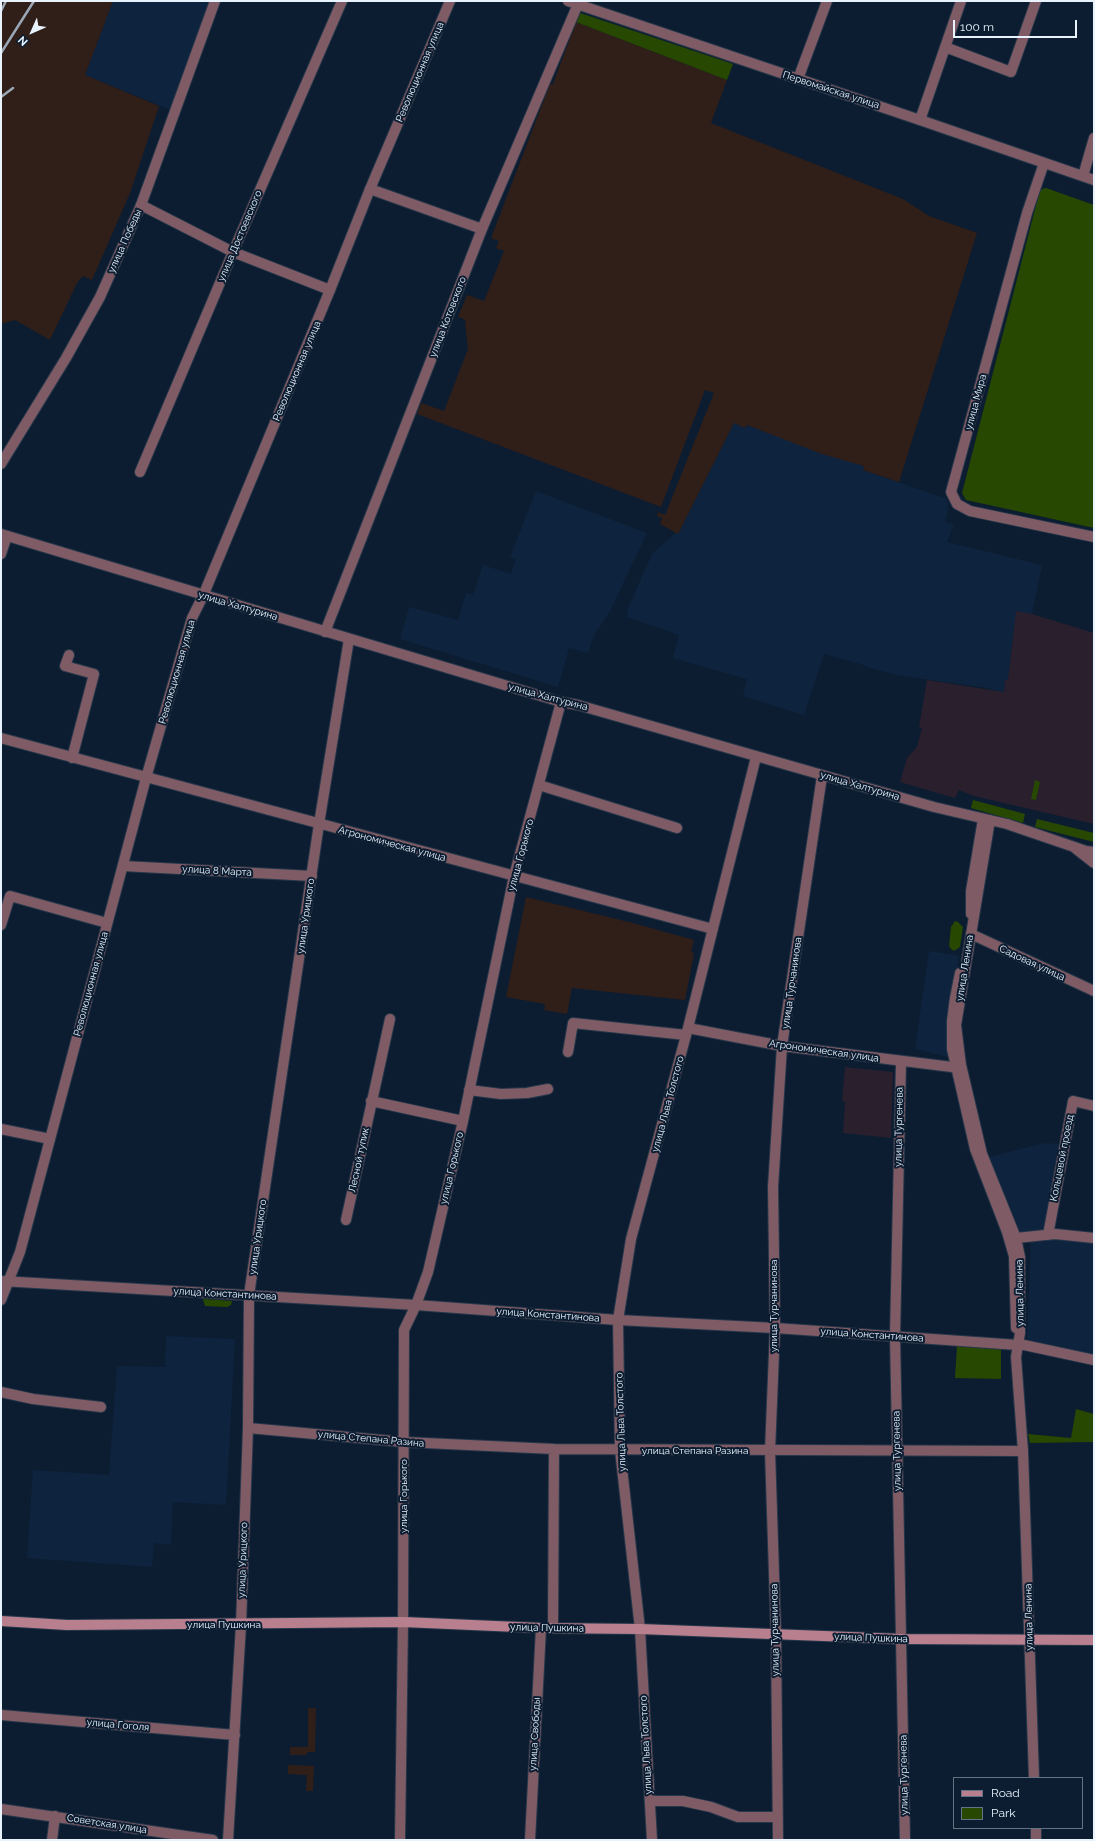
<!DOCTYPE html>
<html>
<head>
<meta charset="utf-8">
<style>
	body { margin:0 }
	#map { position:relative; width:1095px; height:1841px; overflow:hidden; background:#0c1d31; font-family:Raleway,sans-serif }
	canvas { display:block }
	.frame { position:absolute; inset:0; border:2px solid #e9f3fe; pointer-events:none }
	.legend { position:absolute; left:953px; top:1777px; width:130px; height:52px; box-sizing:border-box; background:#0c1d31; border:1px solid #647383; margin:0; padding:5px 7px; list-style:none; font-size:12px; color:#e9f3fe }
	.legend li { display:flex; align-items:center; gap:8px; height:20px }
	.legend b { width:20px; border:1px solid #647383 }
	.north { position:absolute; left:12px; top:12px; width:40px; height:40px; -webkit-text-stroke:3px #0c1d31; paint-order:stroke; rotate:225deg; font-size:11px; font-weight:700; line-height:16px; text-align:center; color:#e9f3fe }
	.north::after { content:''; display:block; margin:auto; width:14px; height:18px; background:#e9f3fe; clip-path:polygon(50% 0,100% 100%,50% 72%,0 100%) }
	.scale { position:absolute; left:953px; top:20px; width:124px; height:18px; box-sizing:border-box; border:2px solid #e9f3fe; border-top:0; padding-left:5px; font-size:12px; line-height:14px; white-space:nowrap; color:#e9f3fe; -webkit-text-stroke:3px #0c1d31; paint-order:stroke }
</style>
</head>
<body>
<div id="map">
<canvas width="1095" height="1841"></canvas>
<div class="frame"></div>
<ul class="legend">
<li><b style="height:5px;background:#b8808f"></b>Road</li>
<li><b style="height:11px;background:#274800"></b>Park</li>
</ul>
<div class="north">N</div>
<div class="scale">100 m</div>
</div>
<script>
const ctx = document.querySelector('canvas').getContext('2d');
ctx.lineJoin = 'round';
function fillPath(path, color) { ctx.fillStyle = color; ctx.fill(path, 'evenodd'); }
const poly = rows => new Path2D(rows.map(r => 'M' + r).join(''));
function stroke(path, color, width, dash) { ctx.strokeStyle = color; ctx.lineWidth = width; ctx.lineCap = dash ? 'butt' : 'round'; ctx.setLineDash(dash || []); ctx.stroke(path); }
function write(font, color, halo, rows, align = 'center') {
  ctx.font = font + ' Raleway,sans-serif'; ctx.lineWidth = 4; ctx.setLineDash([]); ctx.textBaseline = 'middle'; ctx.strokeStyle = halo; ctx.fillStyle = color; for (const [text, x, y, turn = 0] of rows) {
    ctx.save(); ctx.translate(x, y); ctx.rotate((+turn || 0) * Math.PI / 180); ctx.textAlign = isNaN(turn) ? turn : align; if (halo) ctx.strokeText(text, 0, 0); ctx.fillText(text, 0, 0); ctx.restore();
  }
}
fillPath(poly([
	[113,1,210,1,171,110,85,75],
	[734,423,745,428,746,425,864,466,863,470,947,499,948,510,945,522,954,525,947,542,1042,565,1032,614,1016,612,1008,680,1005,680,1004,692,993,690,993,689,897,675,867,667,864,665,824,654,804,715,743,696,747,679,673,658,679,635,627,617,627,611,652,554,676,533,678,534],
	[536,491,647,533,610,611,594,635,588,653,569,648,558,687,400,639,409,607,458,620,466,593,473,595,483,565,511,574,516,559,510,557],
	[929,951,959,956,948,1019,948,1057,915,1049],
	[1044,1143,1059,1144,1044,1231,1020,1231,989,1157],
	[1031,1238,1094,1240,1094,1355,1027,1341],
	[166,1336,235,1339,226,1505,173,1502,171,1545,154,1543,152,1567,27,1558,33,1470,109,1475,117,1366,165,1367]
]), '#0e243e');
fillPath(poly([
	[1,1,113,1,85,75,159,106,130,193,92,280,83,276,77,283,50,340,15,320,1,324],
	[576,22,727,80,711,123,903,199,929,216,977,233,899,482,863,470,864,466,822,454,747,425,745,428,734,423,678,534,660,524,662,518,657,516,658,512,665,515,714,393,705,390,661,507,417,414,421,403,444,411,468,349,465,321,466,320,458,317,467,295,484,301,504,251,496,248,499,241,491,238,550,84,553,84],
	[526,897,633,923,694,940,691,952,694,953,685,1000,572,988,567,1014,544,1010,545,1004,506,997],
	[308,1708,316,1708,315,1752,307,1752,307,1755,290,1755,290,1747,308,1747],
	[288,1765,314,1766,313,1791,306,1791,307,1775,288,1774]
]), '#301e19');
fillPath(poly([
	[1016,611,1032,614,1094,633,1094,824,974,796,959,790,955,798,900,782,907,758,917,747,922,728,919,727,927,680,1004,692,1005,680,1008,680],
	[845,1067,893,1072,891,1138,843,1133,845,1102,842,1101]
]), '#2a1f2d');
fillPath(poly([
	[580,13,733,64,727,80,576,22],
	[1046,188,1094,205,1094,528,966,500,962,493,1040,190],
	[1035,780,1040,782,1036,800,1031,799],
	[973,800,1025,814,1023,823,971,808],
	[1037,819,1094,833,1094,842,1035,827],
	[955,921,958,922,963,927,960,947,954,951,951,949,949,946,951,927],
	[203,1299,232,1301,231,1305,227,1307,205,1306],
	[957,1346,1001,1349,1001,1379,955,1378],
	[1076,1409,1094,1414,1094,1442,1030,1443,1028,1434,1071,1438]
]), '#274800');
const minor = poly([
	[945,47,1011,72,1036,1],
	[920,120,961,1],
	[1044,163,1027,213,951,492,957,504,970,511,1094,537],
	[370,189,482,229],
	[141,205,233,252,330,290],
	[140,472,233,252,342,1],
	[1,554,7,536],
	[325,632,482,229,578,4],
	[69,655,65,666,94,674,72,758],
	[1,738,713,929],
	[539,785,677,828],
	[1075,848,1094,863],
	[123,866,312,876],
	[971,914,971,891,983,819],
	[1,925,10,896,107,923],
	[971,934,1094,991],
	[960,973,955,998,952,1021,952,1049,975,1149,1007,1232,1014,1256,1016,1328],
	[688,1028,782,1046,952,1067,961,1065],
	[568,1052,573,1023,686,1035],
	[901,1062,895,1336,905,1840],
	[469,1090,501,1094,527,1093,548,1089],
	[371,1101,463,1121],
	[1,1129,50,1139],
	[346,1220,390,1019],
	[1048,1235,1073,1101,1094,1106],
	[1016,1238,1055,1234,1094,1238],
	[1018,1345,1024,1345,1094,1360],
	[1,1392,33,1399,101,1407],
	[248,1428,404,1442,554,1449,1023,1451],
	[553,1628,554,1449],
	[1,1715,235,1735],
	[650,1801,683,1801,711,1807,738,1817,778,1817],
	[1,1809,213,1840],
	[52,1840,55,1816],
	[228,1840,241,1625,248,1428,249,1295,319,824,349,639],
	[400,1840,403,1622,404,1330,416,1305,428,1272,463,1121,514,876,561,702],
	[652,1840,640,1629,620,1450,618,1320,631,1239,688,1028,756,757],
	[778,1840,776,1635,770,1451,775,1328,773,1187,782,1046,822,776]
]);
const tertiary = poly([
	[568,1,920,120,1094,180],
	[798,79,827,1],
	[1083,176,1094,138],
	[1,464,66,358,100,297,141,205,215,1],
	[1,534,561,702,578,705,934,807,1007,824,1086,851,1094,852],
	[990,820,956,1025,961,1065,982,1154,1016,1238,1020,1257,1020,1333,1016,1357,1023,1451,1034,1778],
	[1,1281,416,1305,618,1320,775,1328,1018,1345],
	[1,1300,20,1252,146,778,192,618,203,596,330,290,370,189,450,1],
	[1036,1828,1036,1840],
	[530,1840,541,1628]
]);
const secondary = poly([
	[1,1621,67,1625,403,1622,541,1628,640,1629,902,1639,1094,1640]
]);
stroke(minor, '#27374a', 12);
stroke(tertiary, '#27374a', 12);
stroke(secondary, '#27374a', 12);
stroke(minor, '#7f5c65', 10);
stroke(tertiary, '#7f5c65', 10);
stroke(secondary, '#b8808f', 10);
stroke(poly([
	[1,11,6,1],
	[1,53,34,1],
	[1,97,13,88]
]), '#9aa7b5', 2.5);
write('10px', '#e9f3fe', '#0c1d31', [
	["Революционная улица",420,72,-67],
	["Первомайская улица",831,90,18],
	["улица Достоевского",240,236,-67],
	["улица Победы",125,241,-66],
	["улица Котовского",448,317,-69],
	["Революционная улица",297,371,-67],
	["улица Мира",976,402,-75],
	["улица Халтурина",238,606,16],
	["Революционная улица",177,672,-74],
	["улица Халтурина",548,697,15],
	["улица Халтурина",860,786,16],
	["Агрономическая улица",392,844,15],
	["улица Горького",521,855,-75],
	["улица 8 Марта",217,871,3],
	["улица Урицкого",306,916,-82],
	["Садовая улица",1032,963,25],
	["улица Ленина",965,968,-81],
	["улица Турчанинова",792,983,-82],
	["Революционная улица",91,984,-75],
	["Агрономическая улица",824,1051,8],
	["улица Льва Толстого",668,1104,-75],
	["улица Тургенева",899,1127,-89],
	["Кольцевой проезд",1062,1158,-79],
	["Лесной тупик",359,1160,-78],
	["улица Горького",452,1168,-77],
	["улица Урицкого",258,1237,-82],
	["улица Ленина",1020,1293,-91],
	["улица Константинова",225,1294,3],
	["улица Турчанинова",774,1306,-90],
	["улица Константинова",548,1315,4],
	["улица Константинова",872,1335,4],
	["улица Льва Толстого",621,1422,-92],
	["улица Степана Разина",371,1439,5],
	["улица Степана Разина",695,1451],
	["улица Тургенева",897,1451,-91],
	["улица Горького",404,1496,-90],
	["улица Урицкого",243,1560,-88],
	["улица Ленина",1029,1617,-91],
	["улица Пушкина",224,1625],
	["улица Пушкина",547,1628,1],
	["улица Турчанинова",775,1630,-91],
	["улица Пушкина",871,1638,2],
	["улица Гоголя",118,1725,5],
	["улица Свободы",535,1734,-87],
	["улица Льва Толстого",646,1745,-93],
	["улица Тургенева",904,1775,-91],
	["Советская улица",107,1824,9]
]);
</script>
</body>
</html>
